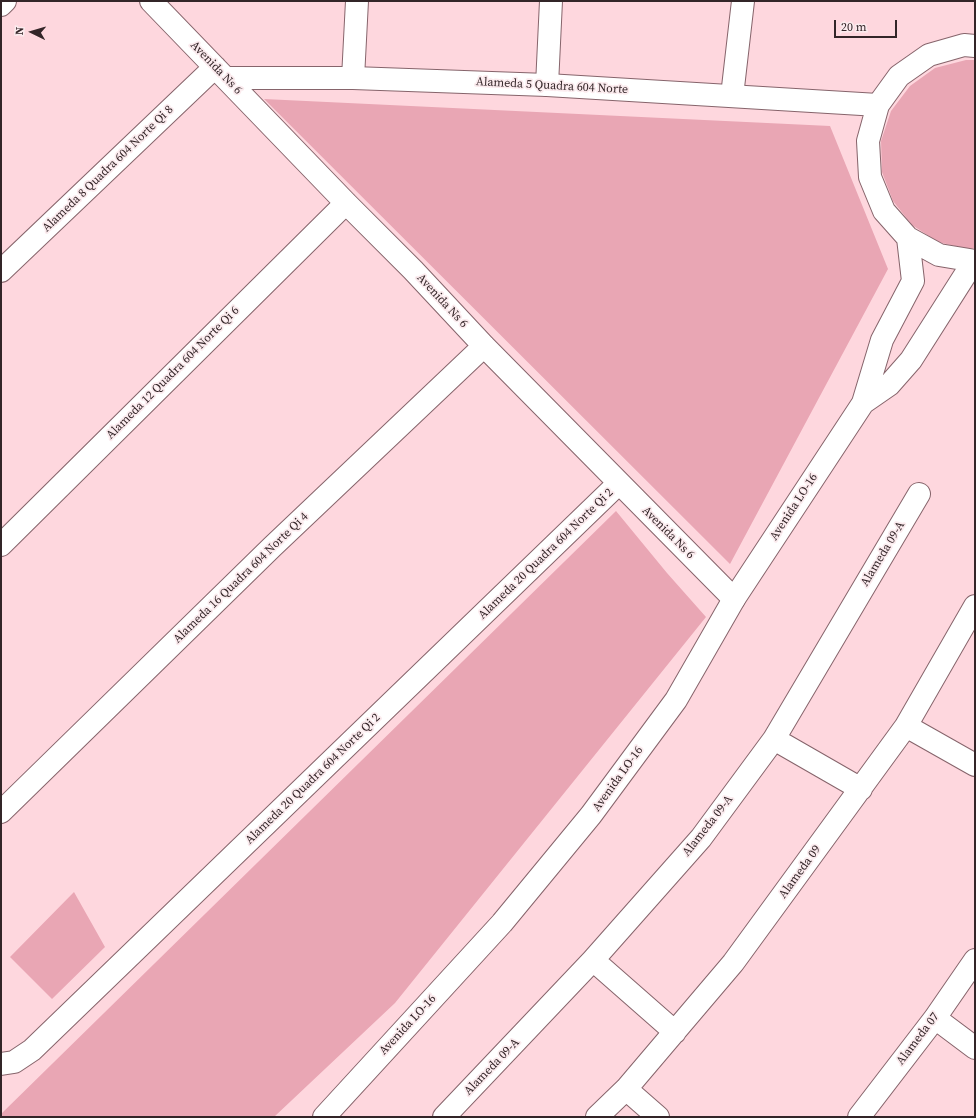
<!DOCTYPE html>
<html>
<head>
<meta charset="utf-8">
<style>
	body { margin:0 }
	#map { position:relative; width:976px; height:1118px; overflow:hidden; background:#fed7de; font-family:"Source Serif 4",serif }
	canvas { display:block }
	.frame { position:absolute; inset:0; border:2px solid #332528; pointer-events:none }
	.north { position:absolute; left:12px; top:12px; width:40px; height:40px; -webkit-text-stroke:3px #fbebee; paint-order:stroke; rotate:275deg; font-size:11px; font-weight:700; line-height:16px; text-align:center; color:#332528 }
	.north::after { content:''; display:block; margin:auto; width:14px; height:18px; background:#332528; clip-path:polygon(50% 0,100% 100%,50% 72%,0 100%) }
	.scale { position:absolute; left:834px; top:20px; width:63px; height:18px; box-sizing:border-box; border:2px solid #332528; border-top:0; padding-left:5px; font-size:12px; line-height:14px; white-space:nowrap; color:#332528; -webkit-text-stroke:3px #fbebee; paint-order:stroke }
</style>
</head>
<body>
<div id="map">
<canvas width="976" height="1118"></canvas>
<div class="frame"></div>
<div class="north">N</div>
<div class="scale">20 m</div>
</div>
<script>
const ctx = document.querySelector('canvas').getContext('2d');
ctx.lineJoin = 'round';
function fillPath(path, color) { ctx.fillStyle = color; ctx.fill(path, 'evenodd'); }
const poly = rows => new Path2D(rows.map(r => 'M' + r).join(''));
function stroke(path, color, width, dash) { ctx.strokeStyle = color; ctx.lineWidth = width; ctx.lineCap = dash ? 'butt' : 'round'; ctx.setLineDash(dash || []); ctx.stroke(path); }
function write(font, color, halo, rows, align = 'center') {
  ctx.font = font + ' "Source Serif 4",serif'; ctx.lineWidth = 3.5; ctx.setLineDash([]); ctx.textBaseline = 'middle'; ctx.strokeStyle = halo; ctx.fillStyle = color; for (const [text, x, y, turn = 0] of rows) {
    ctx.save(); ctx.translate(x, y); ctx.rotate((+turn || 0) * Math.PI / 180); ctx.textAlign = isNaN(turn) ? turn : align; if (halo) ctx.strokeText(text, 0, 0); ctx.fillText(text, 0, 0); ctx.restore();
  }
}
fillPath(poly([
	[966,60,975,60,975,248,968,249,938,242,912,225,893,201,882,172,881,141,891,111,910,86,935,68],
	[264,99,830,126,888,269,730,564],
	[616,511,667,573,706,617,395,1003,274,1117,1,1117,1,1114],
	[74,892,105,947,52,999,10,957]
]), '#e9a6b4');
const street = poly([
	[151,1,346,203,413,270,484,346,734,599],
	[1,5,5,1],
	[353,78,357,1],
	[547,85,551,1],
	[732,96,743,1],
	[1,271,215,67],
	[1,545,346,203],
	[906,726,975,765],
	[774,739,861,789],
	[1,812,272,547,484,346],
	[593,960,675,1032],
	[935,1018,975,1048],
	[1,1064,14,1062,32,1050,618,484],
	[626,1089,658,1117],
	[444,1117,593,960,701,838,774,739,919,494],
	[597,1117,626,1089,733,963,906,726,975,606],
	[859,1117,935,1018,975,960]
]);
const secondary = poly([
	[975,46,964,45,929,55,899,76,878,105,868,141,870,177,884,211,908,238,939,255,975,261],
	[226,78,353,78,547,85,878,105],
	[863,403,889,385,911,360,974,261],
	[324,1117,502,923,591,815,676,700,734,599,863,403,882,340,913,281,908,238]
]);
stroke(street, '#86646b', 24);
stroke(secondary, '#86646b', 24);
stroke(street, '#fff', 22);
stroke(secondary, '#fff', 22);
write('12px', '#332528', '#fbebee', [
	["Avenida Ns 6",216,68,46],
	["Alameda 5 Quadra 604 Norte",552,86,3],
	["Alameda 8 Quadra 604 Norte Qi 8",108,169,-44],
	["Avenida Ns 6",442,301,47],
	["Alameda 12 Quadra 604 Norte Qi 6",173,373,-45],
	["Avenida LO-16",794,507,-57],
	["Avenida Ns 6",668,533,45],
	["Alameda 20 Quadra 604 Norte Qi 2",546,554,-44],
	["Alameda 09-A",883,554,-59],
	["Alameda 16 Quadra 604 Norte Qi 4",241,578,-44],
	["Alameda 20 Quadra 604 Norte Qi 2",313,779,-44],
	["Avenida LO-16",618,779,-54],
	["Alameda 09-A",708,826,-52],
	["Alameda 09",800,872,-54],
	["Avenida LO-16",408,1025,-47],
	["Alameda 07",918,1039,-53],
	["Alameda 09-A",492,1067,-46]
]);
</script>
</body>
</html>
